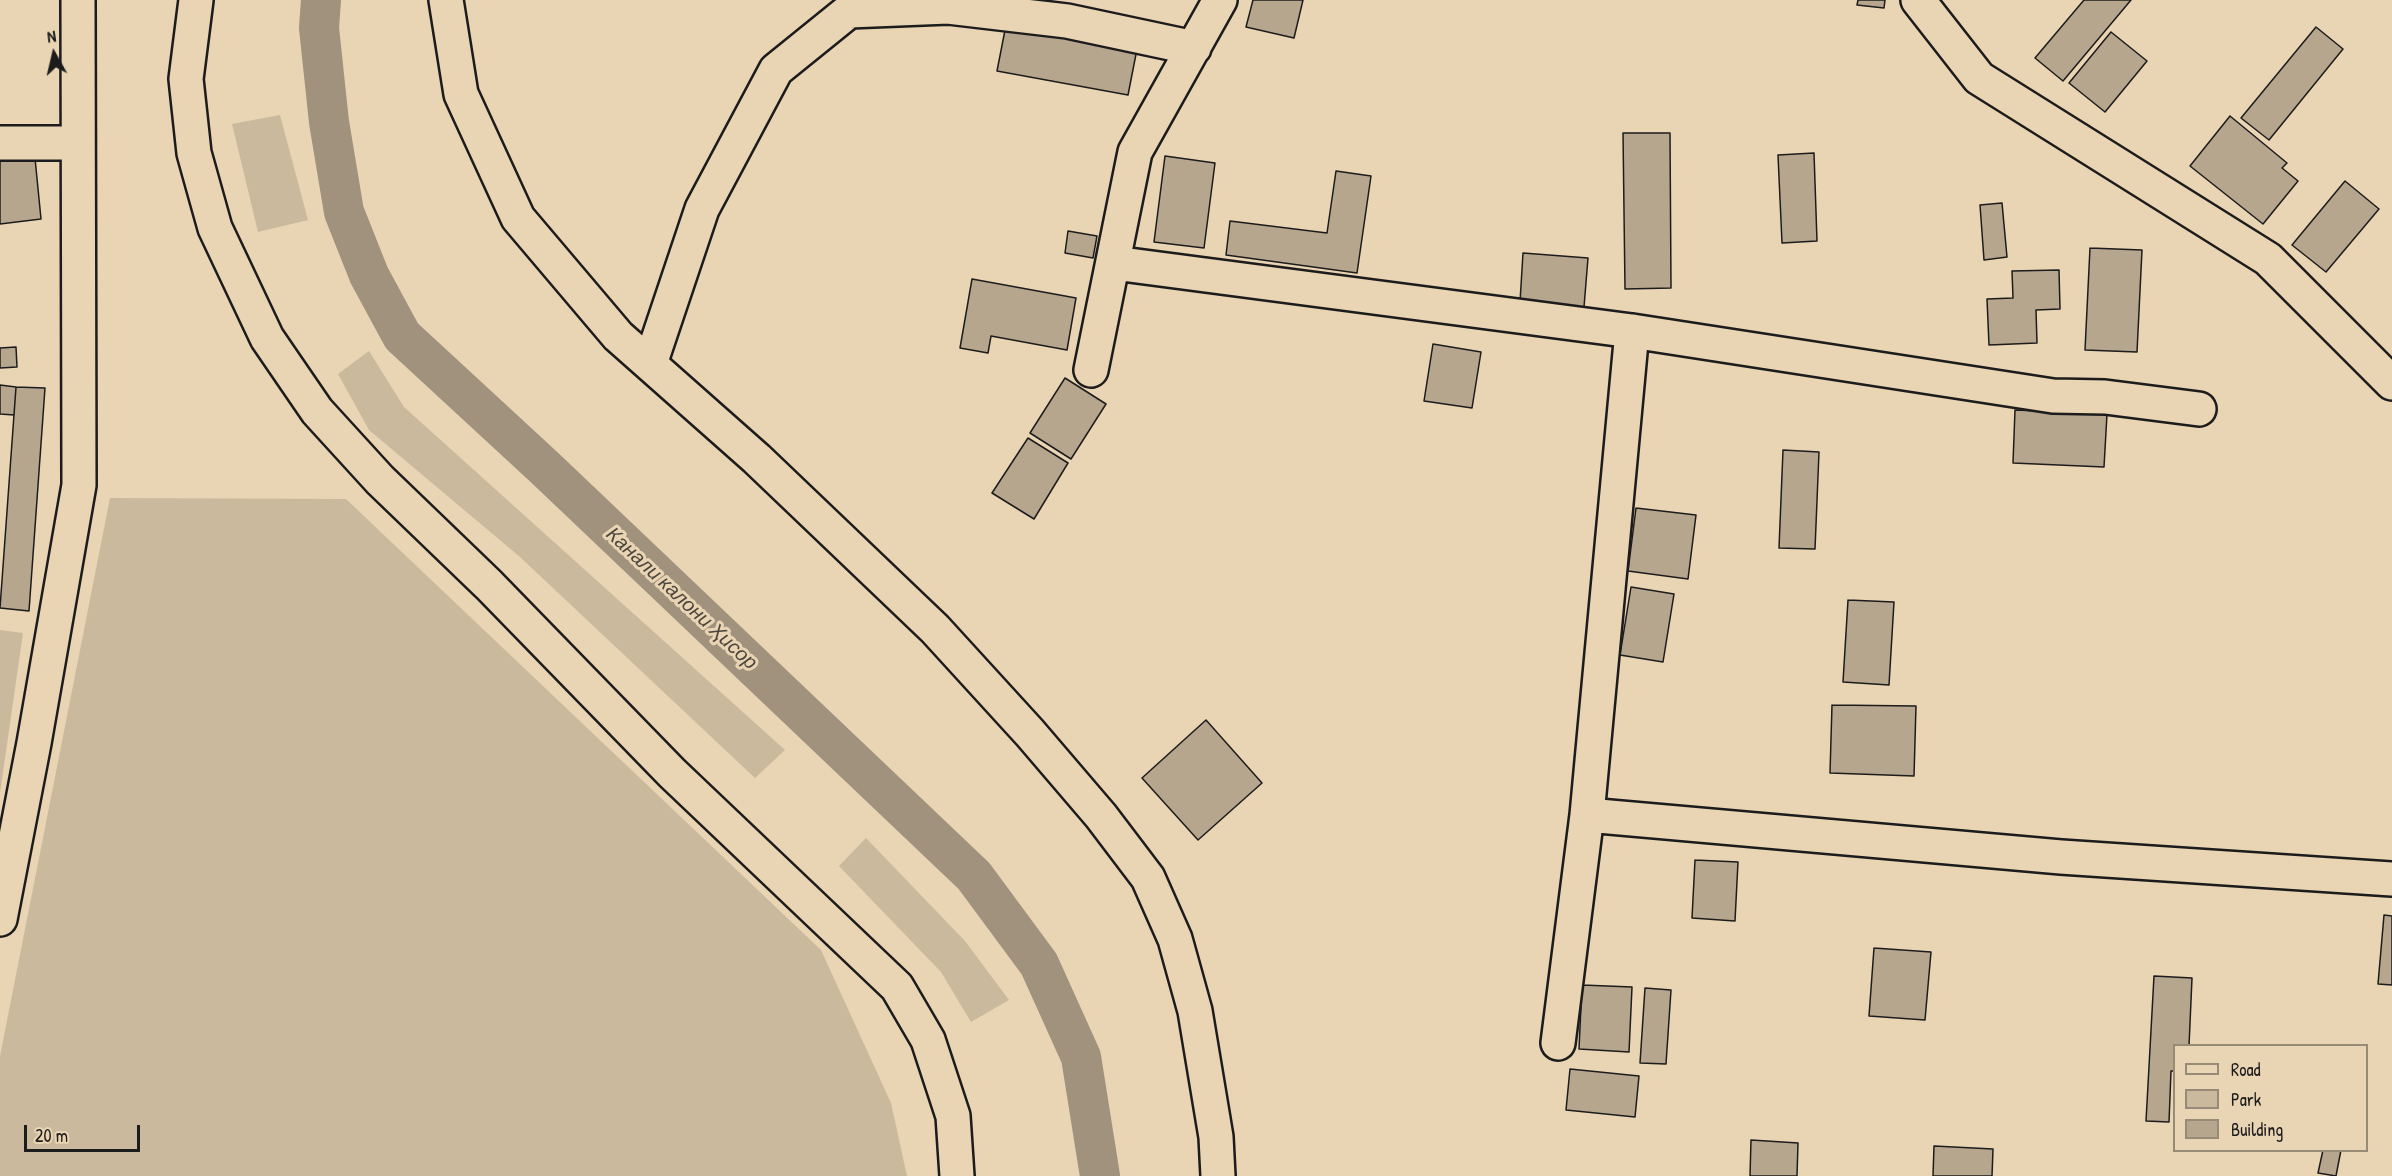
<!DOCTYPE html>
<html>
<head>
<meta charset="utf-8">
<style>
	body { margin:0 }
	#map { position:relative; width:2392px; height:1176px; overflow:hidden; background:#e9d4b3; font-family:"Patrick Hand",sans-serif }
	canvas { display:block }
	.legend { position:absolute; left:2173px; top:1044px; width:195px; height:108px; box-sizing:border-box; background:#e9d4b3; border:2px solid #978a77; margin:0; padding:8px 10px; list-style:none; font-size:18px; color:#1c1c1c }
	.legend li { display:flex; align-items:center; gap:12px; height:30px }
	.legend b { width:30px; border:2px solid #978a77 }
	.north { position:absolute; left:24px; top:24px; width:60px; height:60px; -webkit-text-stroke:4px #e9d4b3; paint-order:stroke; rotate:352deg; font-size:16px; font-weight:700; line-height:24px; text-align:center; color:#1c1c1c }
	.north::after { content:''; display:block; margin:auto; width:21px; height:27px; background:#1c1c1c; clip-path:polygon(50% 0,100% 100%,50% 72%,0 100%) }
	.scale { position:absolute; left:24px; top:1125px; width:116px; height:27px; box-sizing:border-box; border:3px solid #1c1c1c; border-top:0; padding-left:8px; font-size:18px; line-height:21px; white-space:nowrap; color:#1c1c1c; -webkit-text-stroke:4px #e9d4b3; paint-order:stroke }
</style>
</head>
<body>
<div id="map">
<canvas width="2392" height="1176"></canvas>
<ul class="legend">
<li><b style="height:8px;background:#e9d4b3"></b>Road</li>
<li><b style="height:16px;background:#cbb99d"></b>Park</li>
<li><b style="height:16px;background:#b6a68e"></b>Building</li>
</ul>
<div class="north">N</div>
<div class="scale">20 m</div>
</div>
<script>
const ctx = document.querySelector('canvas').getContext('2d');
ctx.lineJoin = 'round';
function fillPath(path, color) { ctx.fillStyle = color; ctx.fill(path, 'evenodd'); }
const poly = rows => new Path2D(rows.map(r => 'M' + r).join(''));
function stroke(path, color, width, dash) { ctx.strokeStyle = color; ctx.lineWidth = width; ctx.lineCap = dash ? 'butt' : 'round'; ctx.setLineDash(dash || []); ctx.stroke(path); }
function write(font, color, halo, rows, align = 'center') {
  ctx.font = font + ' "Patrick Hand",sans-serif'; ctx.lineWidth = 6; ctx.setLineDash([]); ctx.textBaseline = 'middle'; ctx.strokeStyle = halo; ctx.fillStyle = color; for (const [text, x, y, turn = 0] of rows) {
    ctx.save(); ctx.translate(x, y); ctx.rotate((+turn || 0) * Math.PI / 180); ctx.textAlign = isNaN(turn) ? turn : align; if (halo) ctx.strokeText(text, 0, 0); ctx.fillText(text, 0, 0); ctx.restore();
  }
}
fillPath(poly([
	[280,115,308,220,258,232,232,124],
	[369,351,404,407,785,750,755,778,520,557,369,430,338,374],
	[110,498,346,499,821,950,891,1103,907,1176,0,1176,0,1056],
	[0,630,23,633,0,793],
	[866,838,965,941,1009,1000,971,1022,941,972,839,866]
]), '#cbb99d');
stroke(poly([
	[321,0,319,28,329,122,344,212,369,275,402,336,545,468,974,876,1039,964,1081,1057,1100,1176]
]), '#a1927e', 40);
const building = poly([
	[1253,0,1303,0,1294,38,1246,27,1253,0],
	[1858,0,1885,0,1884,8,1857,5,1858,0],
	[2084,0,2131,0,2063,81,2035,58,2084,0],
	[1006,25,1137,49,1128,95,997,71,1006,25],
	[2316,27,2343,49,2269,140,2241,118,2316,27],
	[2111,32,2147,61,2105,112,2069,83,2111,32],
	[2230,116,2287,163,2282,168,2298,181,2263,224,2190,166,2230,116],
	[1623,133,1670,133,1671,288,1625,289,1623,133],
	[34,148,41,219,0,224,0,152,34,148],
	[1814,153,1817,241,1782,243,1778,155,1814,153],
	[1165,156,1215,163,1204,248,1154,242,1165,156],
	[1336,171,1371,176,1357,273,1226,255,1230,221,1327,233,1336,171],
	[2345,181,2379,209,2326,272,2292,245,2345,181],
	[2002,203,2007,257,1984,260,1980,205,2002,203],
	[1068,231,1097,236,1093,258,1065,253,1068,231],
	[2090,248,2142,250,2137,352,2085,350,2090,248],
	[1523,253,1588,258,1584,307,1520,302,1523,253],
	[2059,270,2060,309,2036,310,2037,343,1989,345,1987,299,2013,298,2012,271,2059,270],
	[972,279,1076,298,1067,350,991,336,988,353,960,348,972,279],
	[1433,344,1481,352,1472,408,1424,401,1433,344],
	[16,347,17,367,0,368,0,348,16,347],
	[1065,378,1106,404,1071,459,1030,433,1065,378],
	[0,385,16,387,14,415,0,414,0,385],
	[16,387,45,388,29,611,0,608,16,387],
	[2015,410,2107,414,2104,467,2013,463,2015,410],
	[1028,438,1068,463,1034,519,992,493,1028,438],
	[1783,450,1819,452,1815,549,1779,548,1783,450],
	[1636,508,1696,515,1688,579,1628,571,1636,508],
	[1631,587,1674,594,1663,662,1620,655,1631,587],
	[1848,600,1894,602,1889,685,1843,682,1848,600],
	[1832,705,1916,706,1914,776,1830,773,1832,705],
	[1206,720,1262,783,1198,840,1142,778,1206,720],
	[1695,860,1738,862,1735,921,1692,918,1695,860],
	[2384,915,2392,916,2392,985,2378,984,2384,915],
	[1874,948,1931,952,1925,1020,1869,1016,1874,948],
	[2154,976,2192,978,2189,1046,2174,1046,2174,1071,2171,1071,2169,1122,2146,1121,2154,976],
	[1582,985,1632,987,1629,1052,1579,1049,1582,985],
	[1645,988,1671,990,1666,1064,1640,1063,1645,988],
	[1570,1069,1639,1076,1635,1117,1566,1110,1570,1069],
	[1751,1140,1798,1143,1797,1176,1750,1176,1751,1140],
	[1934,1146,1993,1149,1992,1176,1933,1176,1934,1146],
	[2323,1150,2341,1150,2336,1176,2318,1173,2323,1150]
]);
fillPath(building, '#b6a68e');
stroke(building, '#1c1c1c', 1.5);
const minor = poly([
	[196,0,186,79,194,153,215,228,267,338,317,411,380,480,489,585,672,773,897,987,928,1040,953,1116,957,1176],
	[446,0,461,94,518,218,618,336,757,459,935,629,1030,733,1101,816,1148,878,1175,939,1195,1011,1216,1137,1218,1176],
	[1918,0,1979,78,2268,259,2392,383],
	[0,143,77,143],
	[1114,263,1632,331,2053,396,2105,397,2199,409],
	[1632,331,1587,815,2061,857,2392,879],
	[650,364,702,209,776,70,849,11,948,7,1067,21,1194,48],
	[1091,370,1135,152,1220,0],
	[0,919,34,743,79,485,78,0],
	[1558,1043,1587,815]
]);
stroke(minor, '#1c1c1c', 38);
stroke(minor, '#e9d4b3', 33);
write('italic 20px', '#4b453e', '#e9d4b3', [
	["Канали калони Ҳисор",681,599,43]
]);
</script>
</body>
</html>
